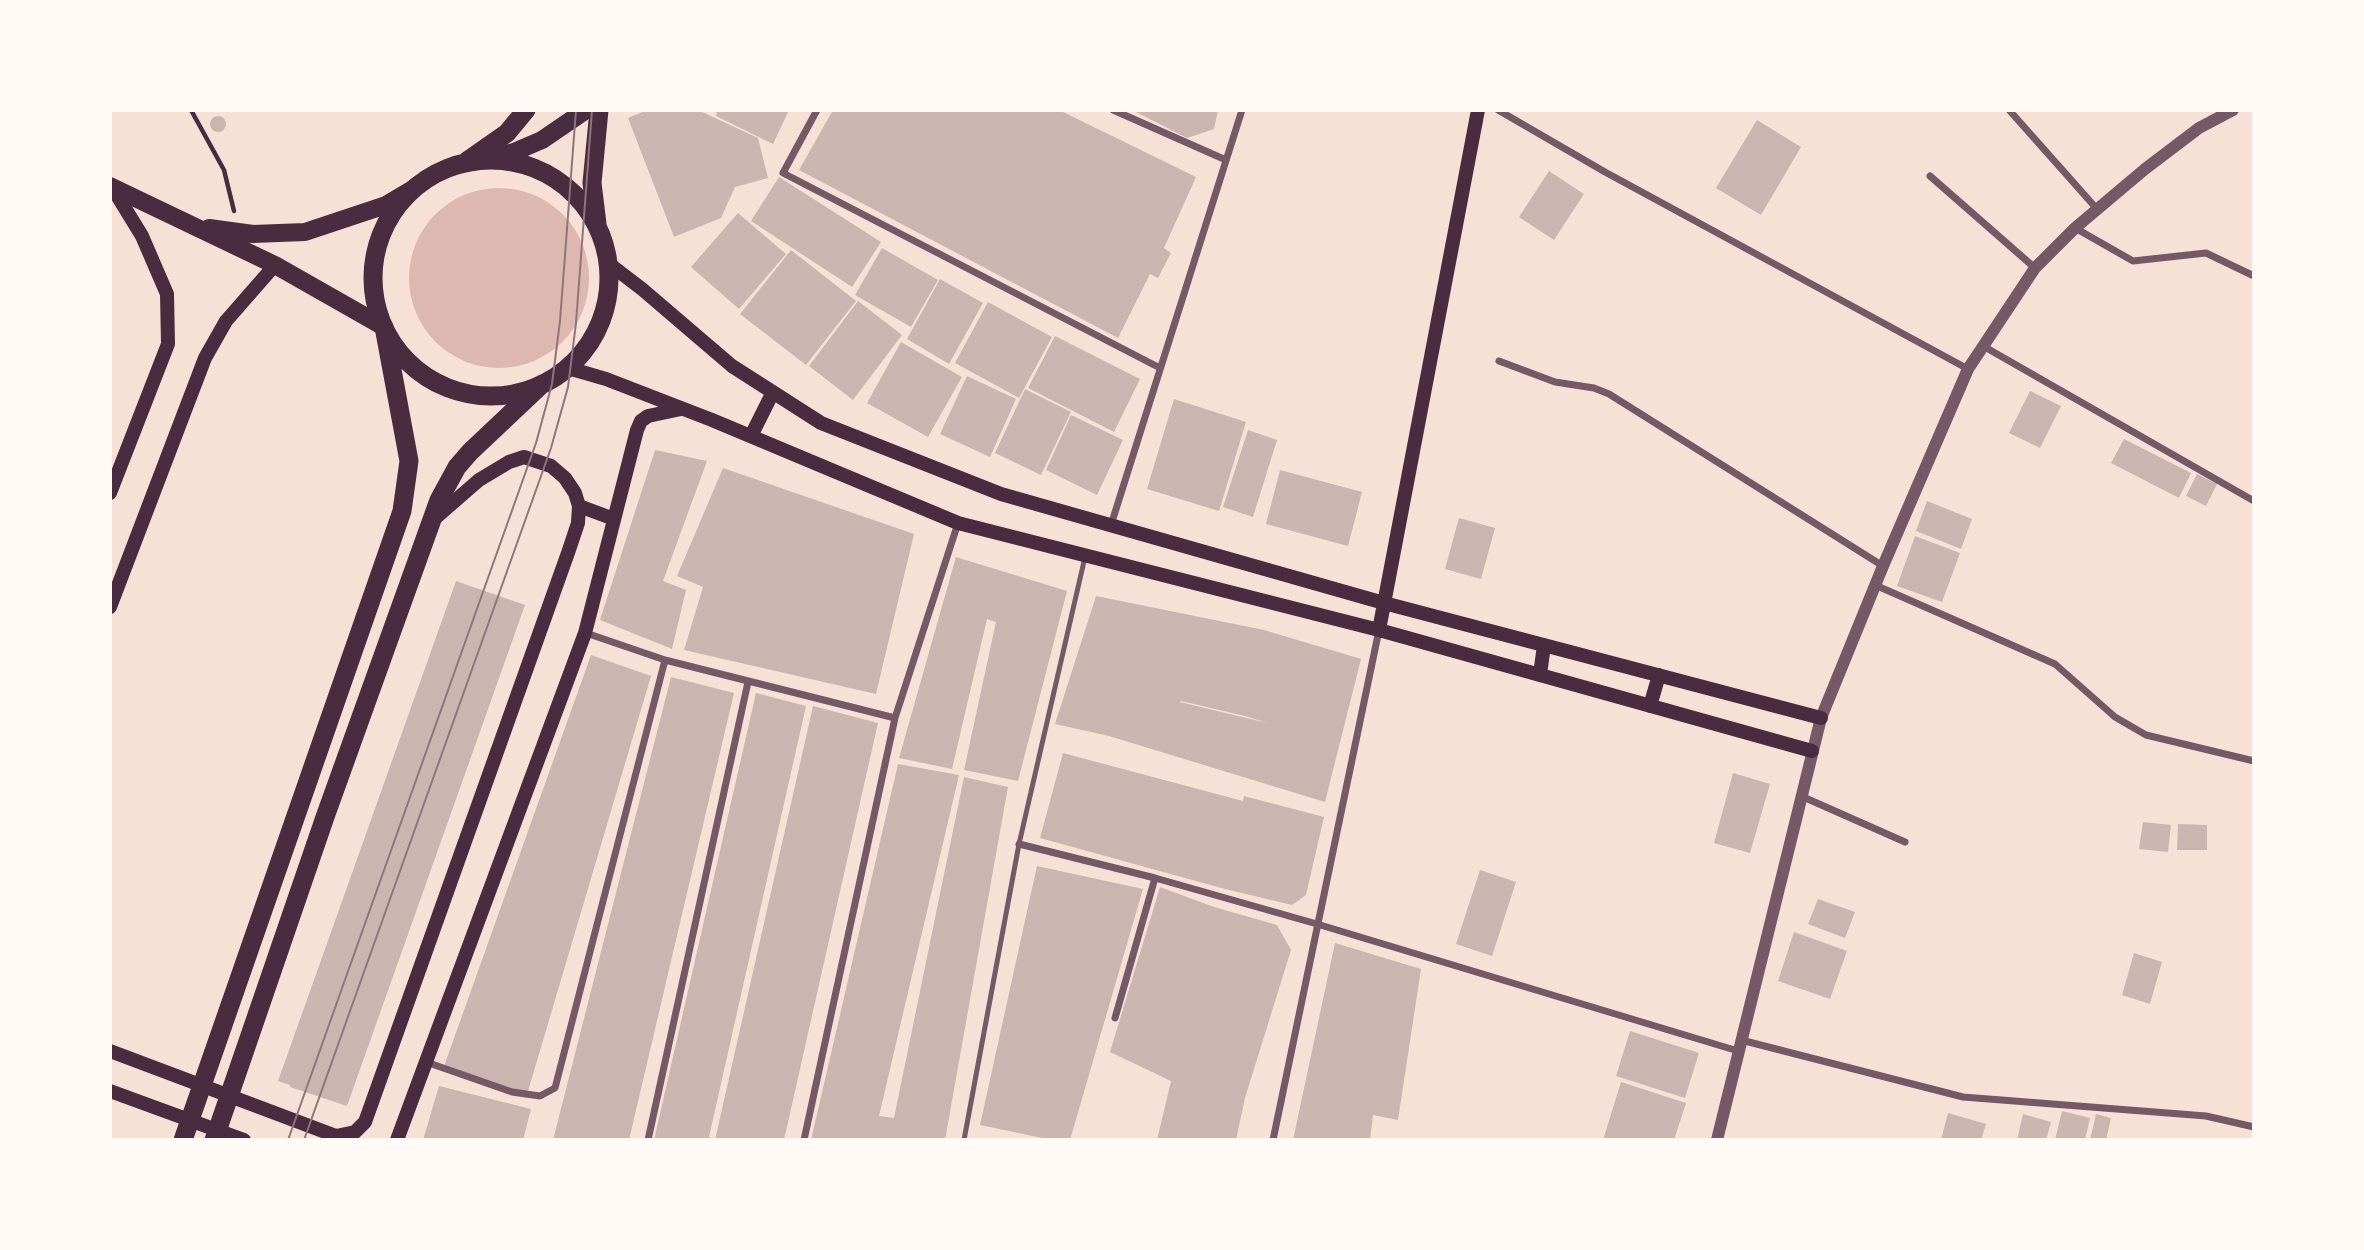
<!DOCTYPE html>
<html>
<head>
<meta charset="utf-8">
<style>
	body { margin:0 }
	#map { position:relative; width:2364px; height:1250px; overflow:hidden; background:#f7e1d7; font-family:Signika,sans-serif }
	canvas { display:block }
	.frame { position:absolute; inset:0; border:112px solid #fffaf5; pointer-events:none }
</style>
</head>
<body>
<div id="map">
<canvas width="2364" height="1250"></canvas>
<div class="frame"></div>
</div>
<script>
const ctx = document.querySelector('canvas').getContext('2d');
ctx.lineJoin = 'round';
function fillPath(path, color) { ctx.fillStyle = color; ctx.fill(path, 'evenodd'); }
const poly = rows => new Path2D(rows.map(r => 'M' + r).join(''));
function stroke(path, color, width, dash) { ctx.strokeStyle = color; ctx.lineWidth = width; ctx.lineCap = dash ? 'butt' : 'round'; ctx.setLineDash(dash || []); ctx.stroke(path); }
fillPath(poly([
	'409 278a90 90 0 1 1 180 0a90 90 0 1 1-180 0Z'
]), '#dcb8b0');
fillPath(poly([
	[647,110,698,110,758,138,768,178,735,187,721,218,674,237,628,118],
	[711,110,789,110,773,144,716,116,717,113],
	[833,110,1059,110,1196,177,1164,248,1171,253,1158,278,1150,274,1118,338,799,170],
	[1132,110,1218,110,1214,129,1187,138],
	'210 124a8 8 0 1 1 16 0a8 8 0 1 1-16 0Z',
	[1757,120,1801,147,1761,215,1716,188],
	[1549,171,1584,194,1554,240,1519,217],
	[779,177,881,242,852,287,751,221],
	[738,213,786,254,739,309,691,267],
	[882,248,938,280,911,327,855,295],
	[791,250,856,301,806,365,740,314],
	[940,279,983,303,949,364,907,339],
	[858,301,902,335,853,400,809,366],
	[988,302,1052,337,1019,398,955,363],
	[1055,336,1140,379,1114,432,1028,388],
	[901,342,962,377,928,437,867,403],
	[967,376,1016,399,990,457,940,434],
	[1025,389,1071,412,1041,475,995,453],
	[2030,391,2061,406,2040,448,2009,433],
	[1174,399,1246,422,1219,511,1147,489],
	[1071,415,1123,440,1097,495,1046,470],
	[1248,430,1277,440,1253,517,1223,507],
	[2124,439,2191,473,2179,498,2111,463],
	[655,450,707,461,663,581,686,590,672,649,600,620],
	[723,468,914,534,876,694,684,650,703,587,677,576],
	[1280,470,1362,492,1348,546,1266,524],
	[2197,474,2217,484,2206,506,2186,496],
	[1927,501,1972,519,1961,549,1916,531],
	[1459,518,1495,528,1481,579,1445,569],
	[1915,536,1960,553,1942,602,1897,586],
	[956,557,1067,591,1018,781,964,770,996,622,987,619,952,769,899,758],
	[456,581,525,605,347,1106,290,1087,290,1085,278,1081],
	[1096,596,1264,630,1361,659,1325,802,1109,736,1055,724],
	[1181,701,1245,716,1267,723,1180,702],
	[591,655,651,676,526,1098,443,1069],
	[671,677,734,693,629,1140,553,1140],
	[756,693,806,706,709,1137,715,1140,654,1140],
	[813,706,878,723,784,1140,715,1140],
	[1063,753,1243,801,1244,796,1324,817,1306,895,1292,905,1225,889,1040,838],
	[898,764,959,775,879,1116,894,1118,964,777,1008,787,945,1140,811,1140],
	[1733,773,1770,784,1750,853,1714,843],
	[2143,822,2171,825,2168,852,2139,849],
	[2178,824,2207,825,2207,850,2177,850],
	[1037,866,1143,889,1070,1140,1052,1140,980,1125],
	[1480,870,1516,882,1492,956,1456,944],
	[1160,887,1214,907,1277,925,1291,950,1245,1098,1236,1140,1157,1140,1171,1081,1110,1052],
	[1818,899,1855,912,1845,938,1808,924],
	[1794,932,1847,951,1830,999,1778,981],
	[1335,943,1421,969,1398,1120,1373,1115,1370,1140,1293,1140],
	[2134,953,2162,962,2150,1004,2122,995],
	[1630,1031,1699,1053,1685,1098,1616,1076],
	[1621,1082,1686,1103,1674,1140,1603,1140],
	[439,1086,531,1109,523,1140,423,1140],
	[2062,1111,2090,1118,2085,1140,2055,1140],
	[1948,1113,1986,1124,1981,1140,1941,1140],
	[2023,1114,2051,1122,2046,1140,2017,1140],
	[2096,1114,2111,1118,2106,1140,2090,1140]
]), '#ccb4b1');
stroke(poly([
	[191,110,224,170,234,211]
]), '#4a2c40', 4.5);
stroke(poly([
	[964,1140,1019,844,1085,557]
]), '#755966', 5);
stroke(poly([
	[817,110,783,173,1160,368],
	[1113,110,1226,160],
	[1498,110,1605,172,1968,369],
	[2010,111,2097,209],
	[1930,176,2035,268],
	[2075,228,2133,261,2206,253,2254,276],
	[1983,346,2254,501],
	[1499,361,1555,382,1594,388,1609,394,1883,566],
	[1111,525,1242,110],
	[1875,585,2055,664,2115,717,2146,735,2254,761],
	[586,633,665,660,895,718],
	[1801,796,1905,842],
	[1019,844,1155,878,1317,924,1738,1051],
	[1115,1018,1155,878],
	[1741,1040,1963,1097,2206,1116,2254,1127],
	[426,1062,512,1092,540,1096,555,1088,665,660],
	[648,1140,748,682],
	[804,1140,895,718,958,523],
	[1273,1140,1379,630]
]), '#755966', 7);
stroke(poly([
	[1717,1140,1821,718,1883,566,1968,369,2035,268,2075,228,2145,169,2199,128,2233,110]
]), '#755966', 12);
stroke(poly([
	[608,263,642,289,732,366,821,423,1001,494,1384,603,1821,718],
	[568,368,606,379,712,420,958,523,1379,630,1812,751],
	[751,436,773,392],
	[110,493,168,344,167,294,142,236,112,187],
	[579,506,614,519],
	[110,607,205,358,226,321,275,265],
	[1379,630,1478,110],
	[1540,675,1544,645],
	[1650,706,1659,675],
	[110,1051,336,1136,355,1132,365,1122,569,550,578,523,579,506,575,493,565,478,551,466,524,457,509,462,479,480,433,520],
	[110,1091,244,1140],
	[397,1140,585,633,637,430,641,421,648,416,681,409]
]), '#4a2c40', 14);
stroke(poly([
	[466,163,514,152,542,140,586,110],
	[110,186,275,265,384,327],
	[209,228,253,234,305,232,386,205,413,189]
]), '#4a2c40', 18);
stroke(poly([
	'373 278a118 118 0 1 1 236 0a118 118 0 1 1-236 0Z',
	[467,161,507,133,526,110],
	[597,224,592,183,599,110],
	[183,1140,402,511,409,461,384,327],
	[214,1140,325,817,439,500,457,467,470,452,542,384]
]), '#4a2c40', 19);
stroke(poly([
	[288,1140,536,443,552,384,560,321,576,110],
	[304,1140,551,448,568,387,576,323,592,110]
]), '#8f747c', 2);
</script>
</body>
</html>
